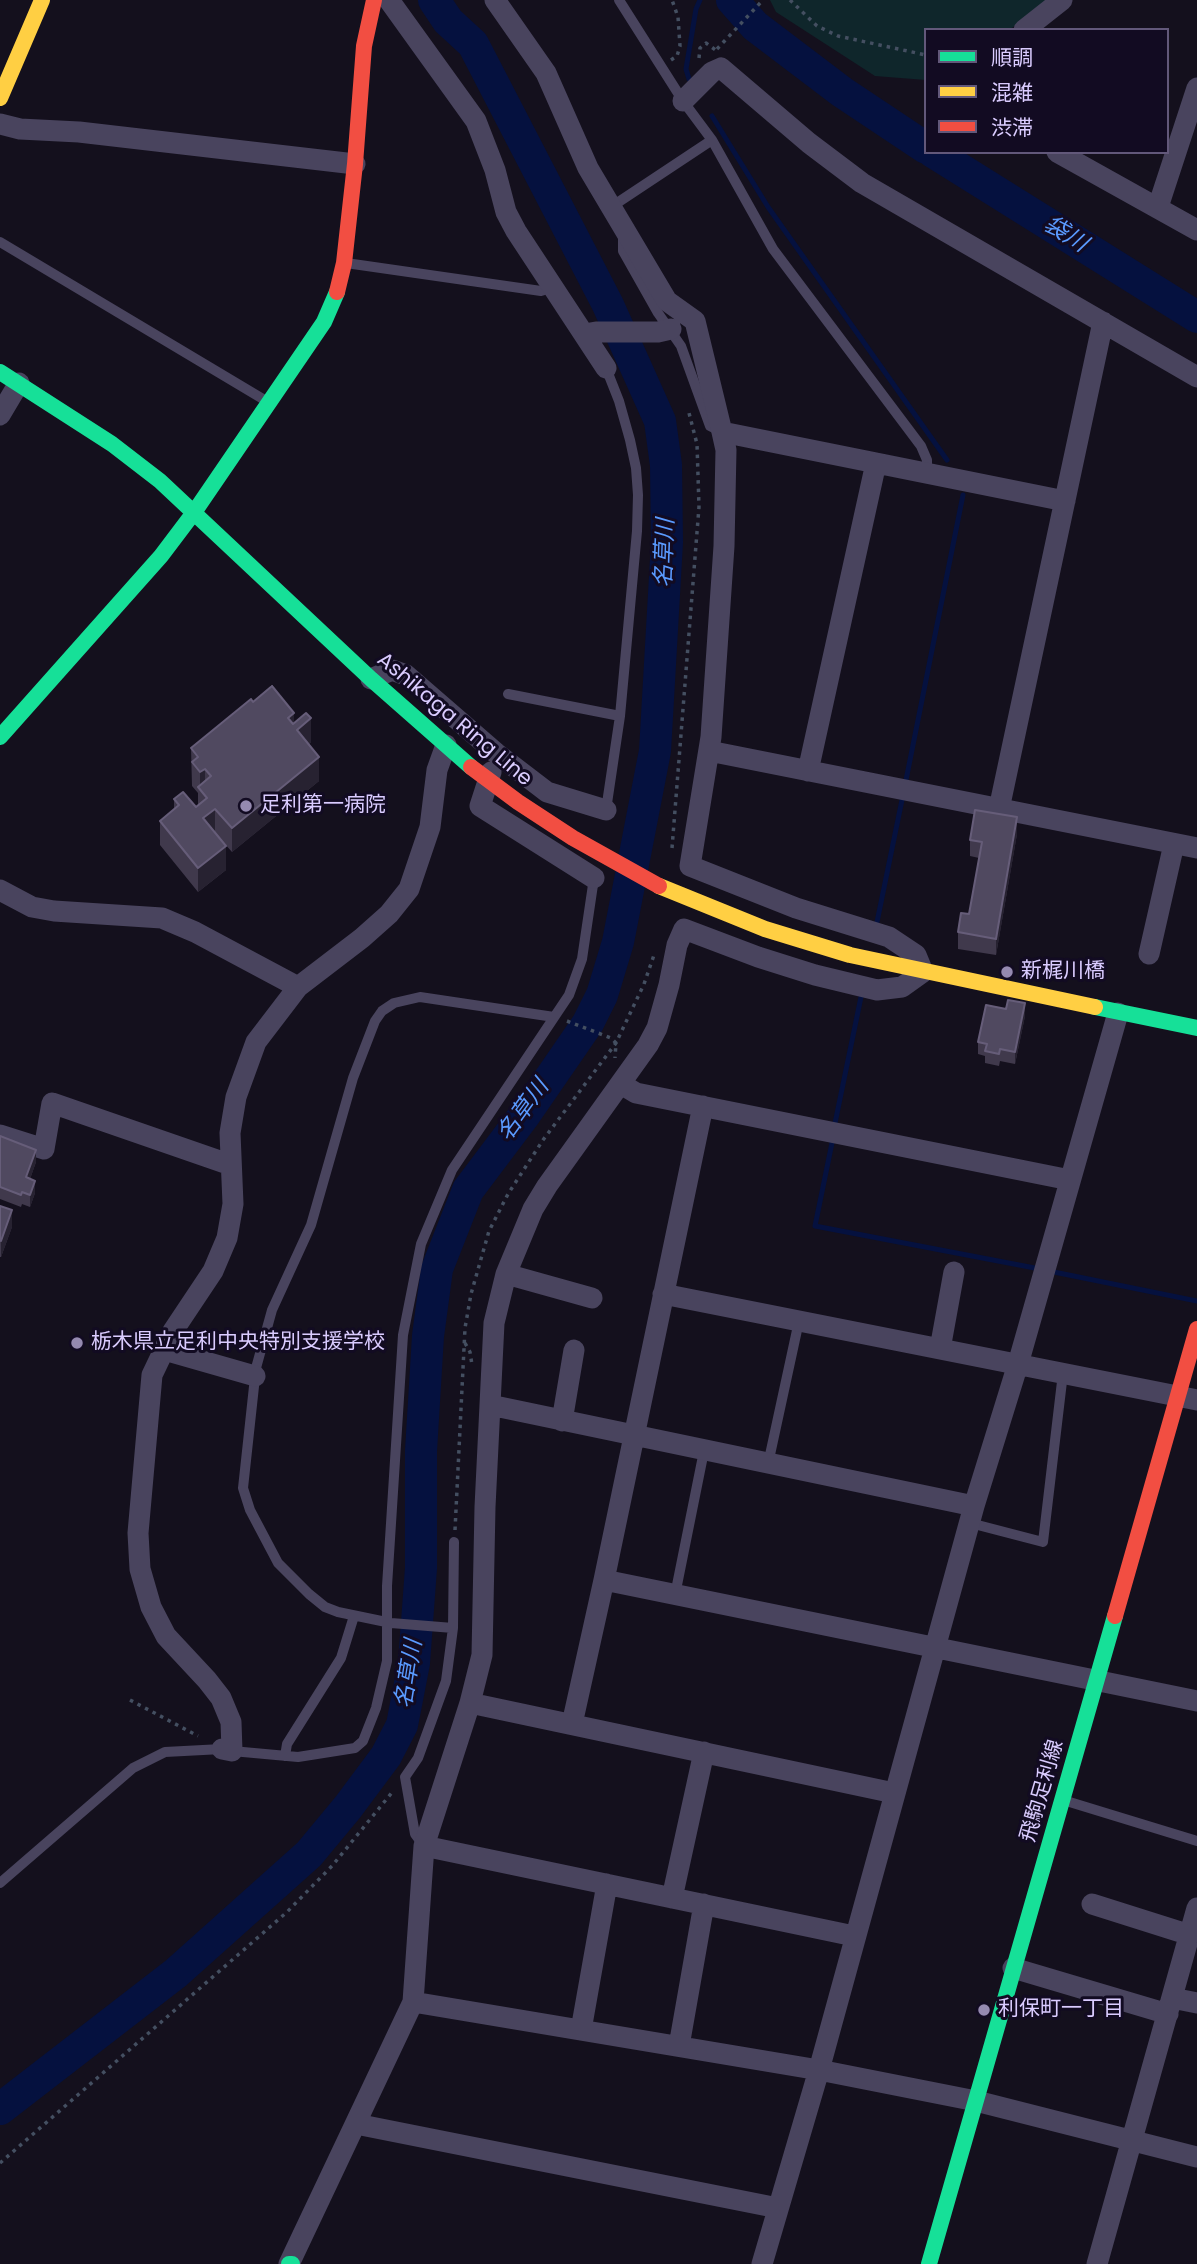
<!DOCTYPE html>
<html>
<head>
<meta charset="utf-8">
<style>
	body { margin:0 }
	#map { position:relative; width:1197px; height:2264px; overflow:hidden; background:#14101d; font-family:Poppins,"Noto Sans JP",sans-serif }
	canvas { display:block }
	.legend { position:absolute; left:924px; top:28px; width:245px; height:126px; box-sizing:border-box; background:#120b22; border:2px solid #62587a; margin:0; padding:9px 12px; list-style:none; font-size:21px; color:#daccff }
	.legend li { display:flex; align-items:center; gap:14px; height:35px }
	.legend b { width:35px; border:2px solid #62587a }
</style>
</head>
<body>
<div id="map">
<canvas width="1197" height="2264"></canvas>
<ul class="legend">
<li><b style="height:9px;background:#16e098"></b>順調</li>
<li><b style="height:9px;background:#ffcf43"></b>混雑</li>
<li><b style="height:9px;background:#f24e42"></b>渋滞</li>
</ul>
</div>
<script>
const ctx = document.querySelector('canvas').getContext('2d');
ctx.lineJoin = 'round';
function fillPath(path, color) { ctx.fillStyle = color; ctx.fill(path, 'evenodd'); }
const poly = rows => new Path2D(rows.map(r => 'M' + r).join(''));
function stroke(path, color, width, dash) { ctx.strokeStyle = color; ctx.lineWidth = width; ctx.lineCap = dash ? 'butt' : 'round'; ctx.setLineDash(dash || []); ctx.stroke(path); }
function write(font, color, halo, rows, align = 'center') {
  ctx.font = font + ' Poppins,"Noto Sans JP",sans-serif'; ctx.lineWidth = 6; ctx.setLineDash([]); ctx.textBaseline = 'middle'; ctx.strokeStyle = halo; ctx.fillStyle = color; for (const [text, x, y, turn = 0] of rows) {
    ctx.save(); ctx.translate(x, y); ctx.rotate((+turn || 0) * Math.PI / 180); ctx.textAlign = isNaN(turn) ? turn : align; if (halo) ctx.strokeText(text, 0, 0); ctx.fillText(text, 0, 0); ctx.restore();
  }
}
fillPath(poly([
	[770,0,1051,0,1009,30,926,30,926,80,875,76,776,12]
]), '#0f262b');
stroke(poly([
	[689,79,686,69,696,9,700,0],
	[712,116,768,207,947,460],
	[905,785,963,495],
	[877,922,903,795],
	[834,1128,861,997],
	[833,1138,815,1226,1040,1269],
	[1049,1271,1197,1301]
]), '#05113f', 5);
stroke(poly([
	[732,0,755,26,842,92,926,148],
	[933,152,1197,317],
	[0,2109,176,1973,309,1854,348,1807,386,1756,402,1725,414,1663,421,1568,421,1451,428,1336,437,1269,468,1190,526,1113,588,1023,602,995,618,942,655,751,667,542,666,465,660,421,608,305,473,44,448,21,434,0]
]), '#05113f', 32);
stroke(poly([
	[790,0,817,26,838,36,926,55],
	[717,49,763,0],
	[699,58,700,48,706,43,717,51],
	[671,60,677,56,680,46,678,17,672,0],
	[672,848,699,507,697,444,689,413],
	[567,1021,611,1038,616,1043,615,1058],
	[465,1343,470,1352,472,1365],
	[455,1530,465,1328,471,1294,489,1231,508,1194,543,1140,616,1043,644,984,654,955],
	[130,1700,198,1736],
	[0,2163,287,1912,332,1866,394,1790]
]), '#444f61', 3.5, [3.5, 5]);
stroke(poly([
	[619,0,683,101,712,140,773,249,921,446,927,460,927,473],
	[611,207,712,140],
	[623,234,623,251,658,313,681,346,710,426,720,431],
	[0,242,268,402],
	[346,263,541,291,555,287],
	[508,694,620,716],
	[606,810,620,716,637,531,638,495,636,468,630,440,619,401,606,368],
	[768,1464,799,1321],
	[970,1523,1043,1542,1063,1373],
	[675,1595,704,1451],
	[453,1628,391,1623,338,1612,325,1607,309,1594,278,1563,250,1510,243,1488,256,1368,272,1310,311,1225,353,1078,375,1021,382,1011,394,1003,420,997,554,1017],
	[232,1751,298,1757,355,1748,363,1741,376,1708,387,1661,387,1586,403,1335,421,1244,452,1170,569,995,582,959,594,878],
	[285,1756,287,1744,341,1658,354,1616],
	[1063,1800,1197,1841],
	[424,1846,415,1834,405,1777,418,1758,446,1681,453,1628,454,1542],
	[0,1883,133,1768,165,1752,222,1749]
]), '#49445e', 10);
stroke(poly([
	[389,0,476,121,495,170,506,212,516,231,606,368],
	[1024,30,1062,0],
	[683,101,712,72,721,68,809,143,862,183,1197,377],
	[0,124,20,129,79,132,355,164],
	[1057,152,1197,230],
	[1158,207,1197,88],
	[585,334,596,332,658,332,671,329],
	[0,415,19,383],
	[722,432,1065,501],
	[371,679,392,670,406,675,496,753,547,792,606,810],
	[709,751,1197,848],
	[808,771,876,463],
	[491,772,480,806,594,878],
	[999,809,1103,322],
	[0,890,32,907,54,911,162,918,195,932,298,987],
	[1149,954,1174,844],
	[621,1084,636,1093,1070,1180],
	[0,1135,44,1149,52,1103,231,1165],
	[506,1274,592,1298],
	[663,1294,1197,1400],
	[940,1349,954,1272],
	[164,1350,255,1376],
	[490,1405,974,1506],
	[562,1421,574,1350],
	[604,1580,1197,1701],
	[470,1703,894,1793],
	[572,1724,604,1580,703,1106],
	[222,1749,232,1751,231,1722,221,1698,207,1680,166,1636,151,1607,140,1569,138,1533,152,1375,173,1331,213,1271,227,1238,233,1204,230,1133,236,1097,256,1042,298,987,362,938,389,914,409,889,430,827,437,770,446,745],
	[424,1846,854,1936],
	[672,1898,704,1752],
	[1092,1904,1190,1935],
	[1013,1968,1168,2014],
	[1172,1998,1197,2003],
	[413,2002,819,2070,976,2101,1197,2157],
	[581,2030,607,1884],
	[679,2046,704,1904],
	[356,2124,778,2208],
	[289,2264,413,2002,424,1846,470,1703,482,1655,485,1507,494,1323,506,1274,533,1209,547,1186,648,1045,657,1028,669,985,677,945,684,929,758,957,815,975,877,990,902,987,923,972,916,955,889,937,796,908,690,866,711,737,724,546,726,450,722,432,695,321,667,301,588,168,546,73,495,0],
	[762,2264,819,2070,974,1506,1018,1364,1118,1013],
	[1097,2264,1197,1908]
]), '#49445e', 21);
stroke(poly([
	[0,372,112,444,160,481,371,679,471,767],
	[0,737,161,556,195,511,324,322,337,292],
	[1095,1007,1197,1028],
	[289,2264,292,2264],
	[929,2264,1115,1616]
]), '#16e098', 16);
stroke(poly([
	[0,98,42,0],
	[659,886,765,929,850,955,1095,1007]
]), '#ffcf43', 16);
stroke(poly([
	[337,292,344,263,355,164,364,46,374,0],
	[1115,1616,1197,1329]
]), '#f24e42', 16);
stroke(poly([
	[471,767,518,802,573,838,659,886]
]), '#f24e42', 16);
fillPath(poly([
	[253,702,294,723,311,742,309,744,319,781,232,852,215,833,226,870,198,892,160,845,160,821,174,809,174,799,196,807,198,806,198,793,192,786,191,748],
	[1017,834,996,955,958,949,958,932,969,914,979,858,970,856,970,840],
	[1025,1016,1015,1064,1000,1061,999,1066,985,1063,985,1056,978,1054,978,1042],
	[0,1138,36,1162,30,1179,35,1193,30,1207,22,1204,21,1207,0,1199],
	[0,1206,12,1227,1,1257,0,1257]
]), '#40394c');
fillPath(poly([
	[294,713,294,737,288,718],
	[311,718,311,742,297,754,297,730],
	[319,757,319,781,232,852,232,828],
	[205,769,205,793,200,790,200,772],
	[215,809,215,833,203,818],
	[1017,817,1017,834,996,955,996,939],
	[226,846,226,870,198,892,198,868],
	[1025,1003,1025,1016,1015,1064,1015,1052],
	[36,1150,36,1162,26,1190,26,1177],
	[35,1181,35,1193,30,1207,30,1195],
	[12,1210,12,1227,1,1257,1,1241]
]), '#272231');
const building = poly([
	[272,686,294,713,288,718,293,724,306,713,311,718,297,730,319,757,232,828,215,809,203,818,226,846,198,868,160,821,179,805,174,799,183,792,196,807,207,798,198,787,211,776,205,769,200,772,192,762,198,757,191,748,251,699,253,702,272,686],
	[975,810,1017,817,996,939,958,932,961,913,969,914,982,842,970,840,975,810],
	[1008,1000,1025,1003,1015,1052,1000,1049,999,1054,985,1051,987,1044,978,1042,986,1005,1006,1009,1008,1000],
	[0,1136,36,1150,26,1177,35,1181,30,1195,22,1192,21,1195,0,1187,0,1136],
	[0,1206,12,1210,1,1241,0,1240,0,1206]
]);
fillPath(building, '#504960');
stroke(building, '#665d79', 2);
for (const [x, y, r, color] of [
	[246,806,7,"#958ab0"],
	[1007,972,7,"#958ab0"],
	[77,1343,7,"#958ab0"],
	[984,2010,7,"#958ab0"]
]) { const dot = new Path2D(); dot.arc(x, y, r, 0, 2 * Math.PI); ctx.fillStyle = color; ctx.fill(dot); stroke(dot, '#120b22', 2.5); }
write('21px', '#daccff', '#120b22', [
	["Ashikaga Ring Line",454,720,40],
	["飛駒足利線",1043,1791,-74]
]);
write('21px', '#daccff', '#120b22', [
	["足利第一病院",260,806],
	["新梶川橋",1021,972],
	["栃木県立足利中央特別支援学校",91,1343],
	["利保町一丁目",998,2010]
], 'left');
write('italic 23px', '#5a9aff', '#120b22', [
	["袋川",1065,235,32],
	["名草川",666,553,-88],
	["名草川",524,1111,-54],
	["名草川",410,1674,-81]
]);
</script>
</body>
</html>
